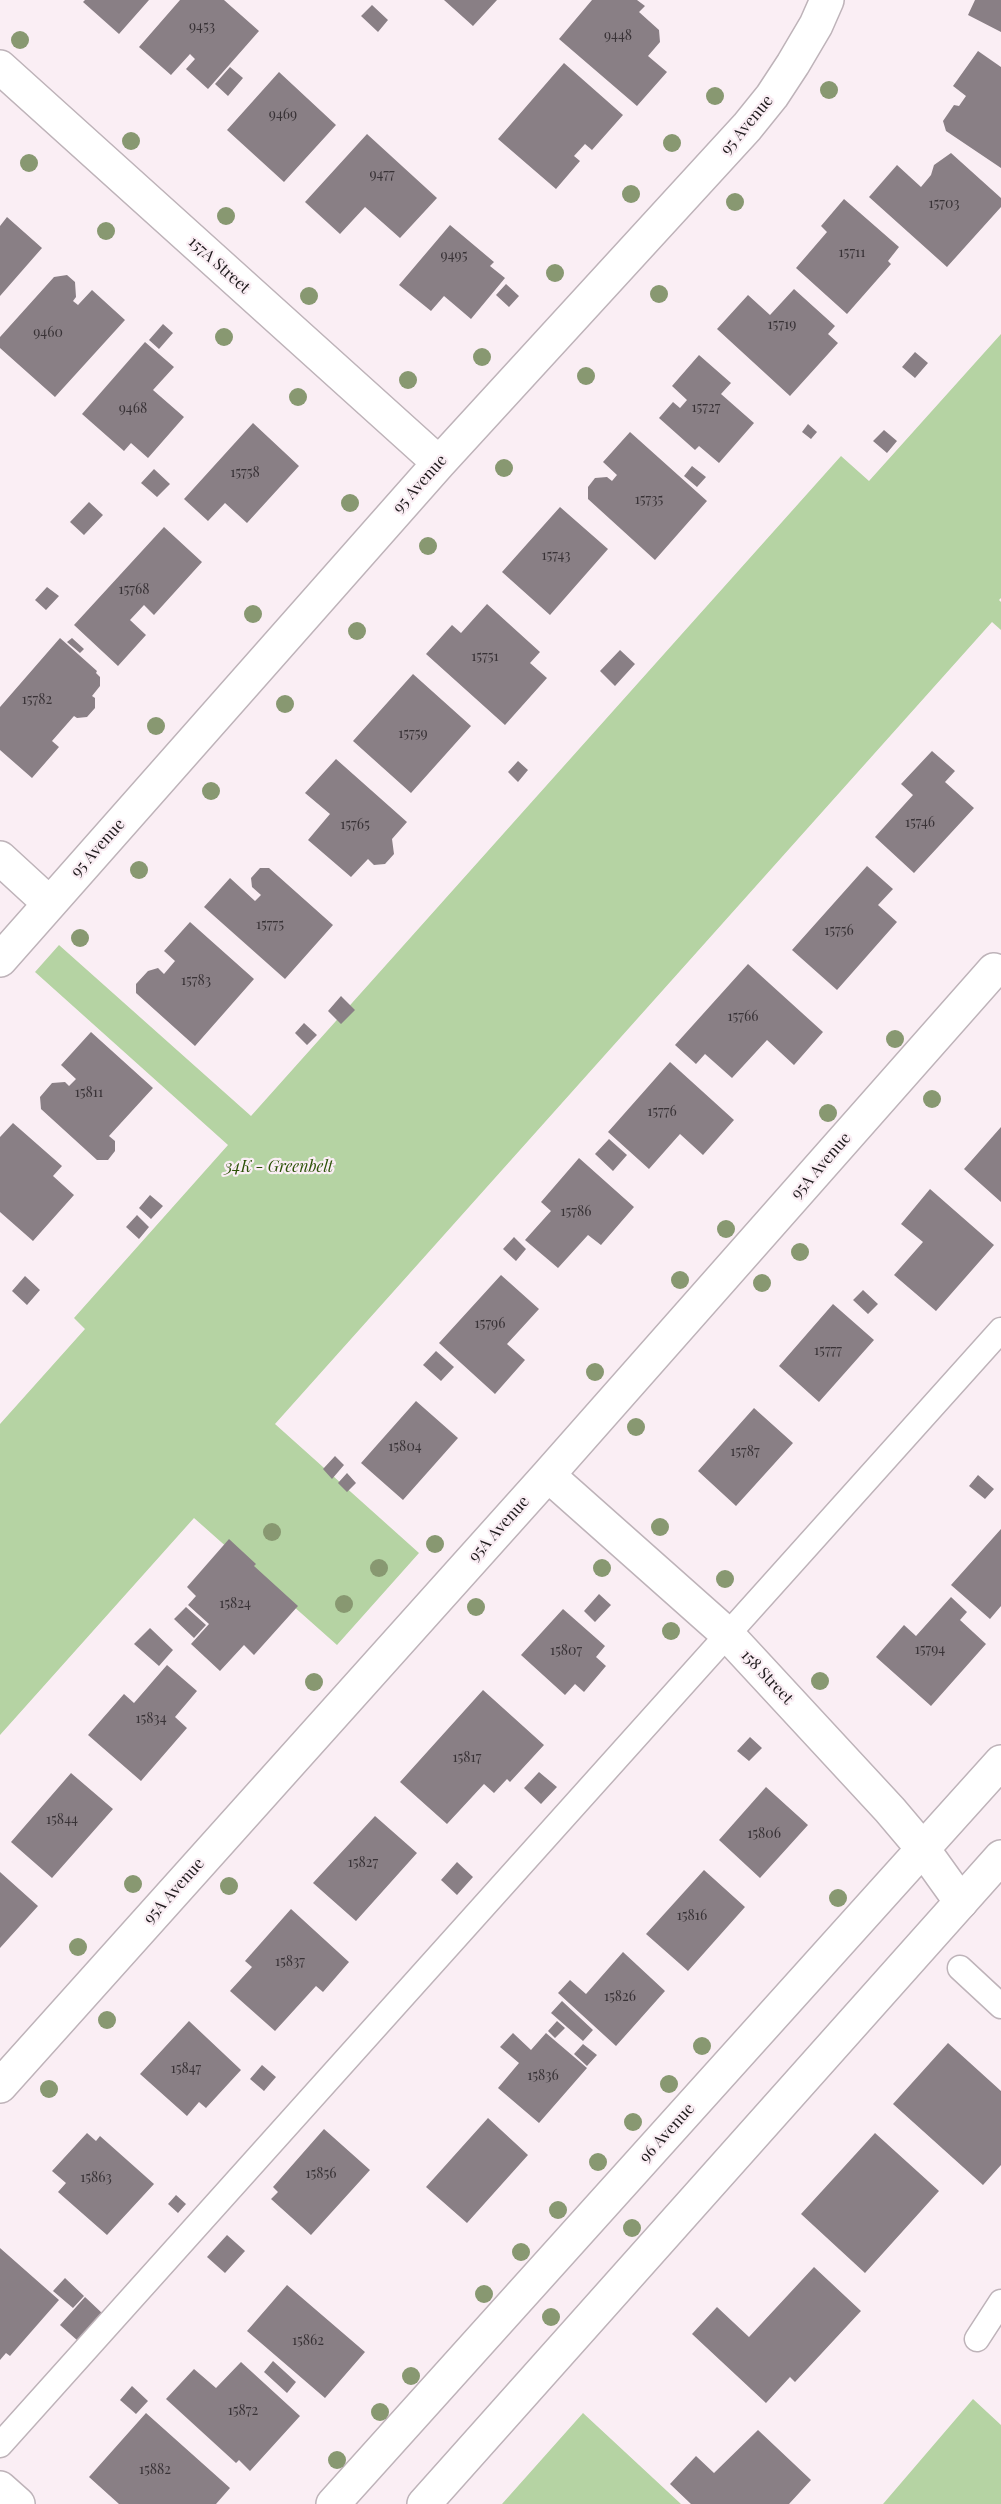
<!DOCTYPE html>
<html>
<head>
<meta charset="utf-8">
<style>
	body { margin:0 }
	canvas { display:block; background:#faeef4 }
</style>
</head>
<body>
<canvas width="1001" height="2504"></canvas>
<script>
const ctx = document.querySelector('canvas').getContext('2d');
ctx.lineJoin = 'round';
function fillPath(path, color) { ctx.fillStyle = color; ctx.fill(path, 'evenodd'); }
const poly = rows => new Path2D(rows.map(r => 'M' + r).join(''));
function stroke(path, color, width, dash) { ctx.strokeStyle = color; ctx.lineWidth = width; ctx.lineCap = dash ? 'butt' : 'round'; ctx.setLineDash(dash || []); ctx.stroke(path); }
function write(font, color, halo, rows, align = 'center') {
  ctx.font = font + ' "Playfair Display",serif'; ctx.lineWidth = 4.5; ctx.setLineDash([]); ctx.textBaseline = 'middle'; ctx.strokeStyle = halo; ctx.fillStyle = color; for (const [text, x, y, turn = 0] of rows) {
    ctx.save(); ctx.translate(x, y); ctx.rotate((+turn || 0) * Math.PI / 180); ctx.textAlign = isNaN(turn) ? turn : align; if (halo) ctx.strokeText(text, 0, 0); ctx.fillText(text, 0, 0); ctx.restore();
  }
}
fillPath(poly([
	[1001,334,1001,598,999,600,1001,602,1001,630,992,622,275,1424,419,1553,337,1645,194,1518,0,1735,0,1424,85,1329,74,1318,228,1145,35,972,59,945,251,1116,841,456,869,481],
	[973,2399,1001,2425,1001,2504,883,2504],
	[583,2413,681,2504,502,2504]
]), '#b5d3a3');
fillPath(poly([
	[85,0,149,0,119,34,83,2],
	[180,0,224,0,259,31,208,89,186,69,195,59,190,54,171,75,139,47],
	[444,0,497,0,473,26],
	[592,0,637,0,645,6,639,12,659,30,660,42,648,56,667,72,637,106,559,39],
	[975,0,1001,0,1001,32,968,15],
	[372,5,388,20,378,32,361,16],
	[978,51,1001,67,1001,168,946,131,943,121,954,105,959,106,966,96,953,86],
	[564,63,623,115,592,150,585,144,574,156,580,161,556,189,498,139],
	[230,67,243,78,228,96,215,84],
	[279,72,336,125,284,182,227,130],
	[367,134,437,198,400,238,365,207,340,234,305,202],
	[951,153,1001,198,1001,207,947,267,869,197,897,165,921,187,931,175,934,165],
	[844,199,899,247,888,261,891,264,847,314,796,268,827,232,821,226],
	[7,217,42,248,0,296,0,226],
	[450,225,494,262,490,266,505,278,471,319,444,296,431,311,399,285],
	[67,275,75,282,76,297,73,301,78,305,92,290,125,320,55,397,0,348,0,337,54,277],
	[506,284,519,296,509,307,496,295],
	[794,289,835,326,828,334,838,343,790,396,717,329,748,295,770,315],
	[163,324,173,333,159,349,149,340],
	[145,342,174,367,153,390,184,417,148,458,131,443,124,451,82,414],
	[915,352,928,363,915,378,902,367],
	[699,355,731,383,721,394,754,423,719,463,699,446,695,450,659,418,673,402,680,408,687,400,672,386],
	[253,423,299,466,247,523,225,503,208,521,184,499],
	[808,424,817,432,811,439,802,432],
	[884,430,897,441,887,453,873,441],
	[630,432,707,501,655,560,588,499,588,487,595,478,607,477,612,481,617,475,603,462],
	[692,466,706,477,697,487,684,476],
	[154,469,170,484,157,497,141,483],
	[89,502,103,515,84,535,70,522],
	[560,507,608,549,550,615,502,572],
	[164,527,202,562,154,615,144,605,130,620,146,635,118,666,74,625],
	[47,587,59,596,46,610,35,600],
	[487,604,540,652,530,663,547,678,505,725,426,654,452,625,461,633],
	[60,638,97,671,96,673,100,677,100,686,92,696,95,698,95,708,87,717,77,718,74,716,52,741,59,747,32,778,0,750,0,707],
	[72,638,84,649,80,653,67,642],
	[620,650,635,664,615,686,600,671],
	[413,674,471,726,411,793,353,741],
	[932,751,955,771,945,782,974,808,914,873,875,837,913,795,901,784],
	[336,759,407,822,392,839,394,854,385,864,374,865,368,859,351,877,308,840,330,814,305,793],
	[518,761,528,770,518,782,508,772],
	[867,866,893,889,878,905,897,922,837,990,792,950],
	[260,868,269,868,333,925,285,979,204,907,230,878,255,901,261,895,252,887,251,878],
	[190,922,254,979,195,1046,136,993,136,984,148,971,158,968,164,974,175,961,164,951],
	[748,964,823,1032,794,1065,767,1040,732,1078,705,1054,696,1064,675,1045],
	[341,996,355,1010,341,1024,328,1011],
	[304,1023,317,1035,307,1045,295,1033],
	[91,1032,153,1088,109,1136,115,1141,115,1151,108,1160,97,1160,41,1109,40,1097,52,1083,65,1082,69,1086,76,1079,61,1065],
	[670,1062,734,1120,703,1155,680,1134,649,1169,608,1132],
	[13,1123,62,1166,53,1176,74,1195,33,1241,0,1212,0,1137],
	[1001,1127,1001,1202,964,1169],
	[609,1139,627,1155,613,1171,595,1154],
	[579,1158,634,1207,601,1245,588,1235,558,1268,525,1240,551,1211,541,1202],
	[930,1189,994,1245,936,1311,894,1275,923,1242,901,1224],
	[150,1195,163,1206,151,1219,139,1208],
	[137,1215,149,1227,139,1239,126,1227],
	[514,1237,526,1249,516,1261,503,1249],
	[501,1275,539,1309,507,1344,525,1360,495,1394,439,1343],
	[25,1276,40,1290,27,1305,12,1291],
	[863,1290,878,1304,868,1314,853,1300],
	[833,1304,874,1340,819,1402,779,1366],
	[436,1351,454,1367,441,1381,423,1365],
	[416,1401,458,1438,403,1500,361,1463],
	[754,1408,793,1443,736,1506,698,1471],
	[335,1456,344,1465,332,1479,323,1469],
	[347,1473,356,1483,347,1492,338,1483],
	[978,1475,994,1489,985,1499,969,1486],
	[1001,1529,1001,1606,990,1619,951,1585],
	[229,1539,256,1564,254,1566,298,1606,254,1655,244,1645,220,1671,191,1644,209,1624,188,1605,196,1596,187,1587],
	[599,1594,611,1605,595,1622,584,1611],
	[951,1597,967,1612,960,1620,986,1644,931,1706,876,1657,904,1625,916,1636],
	[186,1607,206,1625,194,1638,174,1619],
	[563,1609,605,1646,596,1657,606,1666,584,1692,575,1684,565,1695,521,1655],
	[150,1628,173,1650,159,1666,134,1644],
	[167,1665,197,1691,175,1717,187,1728,141,1781,88,1735,124,1694,134,1703],
	[483,1690,544,1745,510,1782,507,1779,494,1793,484,1784,447,1824,400,1782],
	[750,1737,762,1748,749,1761,737,1751],
	[539,1772,557,1787,541,1804,524,1788],
	[71,1773,113,1809,52,1878,11,1842],
	[766,1787,808,1825,760,1878,719,1840],
	[375,1816,417,1853,356,1921,313,1883],
	[457,1862,473,1877,457,1895,441,1880],
	[704,1870,745,1907,688,1971,646,1934],
	[0,1872,38,1906,0,1948],
	[291,1909,349,1962,323,1992,316,1986,275,2031,230,1991,252,1967,245,1961],
	[623,1952,665,1991,616,2046,558,1993,570,1980,586,1994],
	[562,2001,593,2030,583,2041,551,2013],
	[189,2021,241,2070,206,2108,199,2102,187,2116,140,2074],
	[557,2021,565,2028,555,2038,548,2031],
	[513,2033,531,2050,546,2033,587,2068,539,2123,498,2088,519,2063,500,2047],
	[948,2043,1001,2091,1001,2165,983,2185,893,2104],
	[583,2044,597,2055,587,2066,574,2054],
	[262,2065,276,2077,264,2091,250,2079],
	[488,2118,528,2155,467,2223,426,2187],
	[324,2129,370,2170,311,2235,271,2199,278,2192,273,2187],
	[87,2133,96,2141,100,2136,154,2184,107,2235,58,2192,66,2183,52,2171],
	[875,2133,939,2191,865,2273,801,2214],
	[176,2195,186,2204,178,2213,168,2204],
	[227,2235,245,2251,225,2273,207,2257],
	[0,2248,59,2300,10,2356,6,2353,0,2360],
	[814,2267,861,2311,795,2382,790,2377,766,2403,692,2334,717,2307,749,2337],
	[65,2278,84,2296,73,2308,53,2291],
	[287,2285,365,2352,325,2398,247,2331],
	[85,2297,103,2314,78,2341,60,2325],
	[273,2361,296,2382,287,2393,264,2372],
	[241,2362,300,2416,250,2471,239,2460,236,2463,166,2399,194,2369,216,2388],
	[132,2386,148,2401,136,2414,120,2400],
	[146,2413,230,2488,216,2504,119,2504,89,2477],
	[758,2430,811,2480,789,2504,691,2504,670,2484,696,2456,714,2473]
]), '#897f85');
const service = poly([
	[960,1968,1001,2006],
	[977,2339,1001,2302],
	[0,2445,1001,1330]
]);
const minor = poly([
	[0,67,439,463],
	[0,858,49,903],
	[0,960,439,463,747,127,772,96,793,64,816,25,827,0],
	[548,1475,727,1634,890,1810,923,1849,961,1902],
	[0,2086,548,1475,994,970],
	[0,2488,18,2504]
]);
const secondary = poly([
	[333,2504,1001,1762],
	[424,2504,1001,1857]
]);
stroke(service, '#beb3b9', 27);
stroke(minor, '#beb3b9', 36);
stroke(secondary, '#beb3b9', 36);
stroke(service, '#fff', 24);
stroke(minor, '#fff', 33);
stroke(secondary, '#fff', 33);
ctx.fillStyle = '#889871';
for (const [x, y] of [
	[20,40],
	[829,90],
	[715,96],
	[131,141],
	[672,143],
	[29,163],
	[631,194],
	[735,202],
	[226,216],
	[106,231],
	[555,273],
	[659,294],
	[309,296],
	[224,337],
	[482,357],
	[586,376],
	[408,380],
	[298,397],
	[504,468],
	[350,503],
	[428,546],
	[253,614],
	[357,631],
	[285,704],
	[156,726],
	[211,791],
	[139,870],
	[80,938],
	[895,1039],
	[932,1099],
	[828,1113],
	[726,1229],
	[800,1252],
	[680,1280],
	[762,1283],
	[595,1372],
	[636,1427],
	[660,1527],
	[272,1532],
	[435,1544],
	[379,1568],
	[602,1568],
	[725,1579],
	[344,1604],
	[476,1607],
	[671,1631],
	[820,1681],
	[314,1682],
	[133,1884],
	[229,1886],
	[838,1898],
	[78,1947],
	[107,2020],
	[702,2046],
	[669,2084],
	[49,2089],
	[633,2122],
	[598,2162],
	[558,2210],
	[632,2228],
	[521,2252],
	[484,2294],
	[551,2317],
	[411,2376],
	[380,2412],
	[337,2460]
]) { ctx.beginPath(); ctx.arc(x, y, 9, 0, 2 * Math.PI); ctx.fill(); }
write('14px', '#383236', null, [
	["9453",202,27],
	["9448",618,36],
	["9469",283,115],
	["9477",382,175],
	["15703",944,204],
	["15711",852,253],
	["9495",454,256],
	["15719",782,325],
	["9460",48,333],
	["15727",706,408],
	["9468",133,409],
	["15758",245,473],
	["15735",649,500],
	["15743",556,556],
	["15768",134,590],
	["15751",485,657],
	["15782",37,700],
	["15759",413,734],
	["15746",920,823],
	["15765",355,825],
	["15775",270,925],
	["15756",839,931],
	["15783",196,981],
	["15766",743,1017],
	["15811",89,1093],
	["15776",662,1112],
	["15786",576,1212],
	["15796",490,1324],
	["15777",828,1351],
	["15804",405,1447],
	["15787",745,1452],
	["15824",235,1604],
	["15794",930,1650],
	["15807",566,1651],
	["15834",151,1719],
	["15817",467,1758],
	["15844",62,1820],
	["15806",764,1834],
	["15827",363,1863],
	["15816",692,1916],
	["15837",290,1962],
	["15826",620,1997],
	["15847",186,2069],
	["15836",543,2076],
	["15856",321,2174],
	["15863",96,2178],
	["15862",308,2341],
	["15872",243,2411],
	["15882",155,2470]
]);
write('16px', '#1d191b', '#faeef4', [
	["95 Avenue",747,125,-50],
	["157A Street",219,265,42],
	["95 Avenue",420,484,-48],
	["95 Avenue",98,848,-48],
	["95A Avenue",821,1166,-49],
	["95A Avenue",499,1529,-48],
	["158 Street",767,1677,47],
	["95A Avenue",174,1891,-48],
	["96 Avenue",667,2133,-48]
]);
write('italic 16px', '#2b5106', '#faeef4', [
	["34K - Greenbelt",279,1167]
]);
</script>
</body>
</html>
